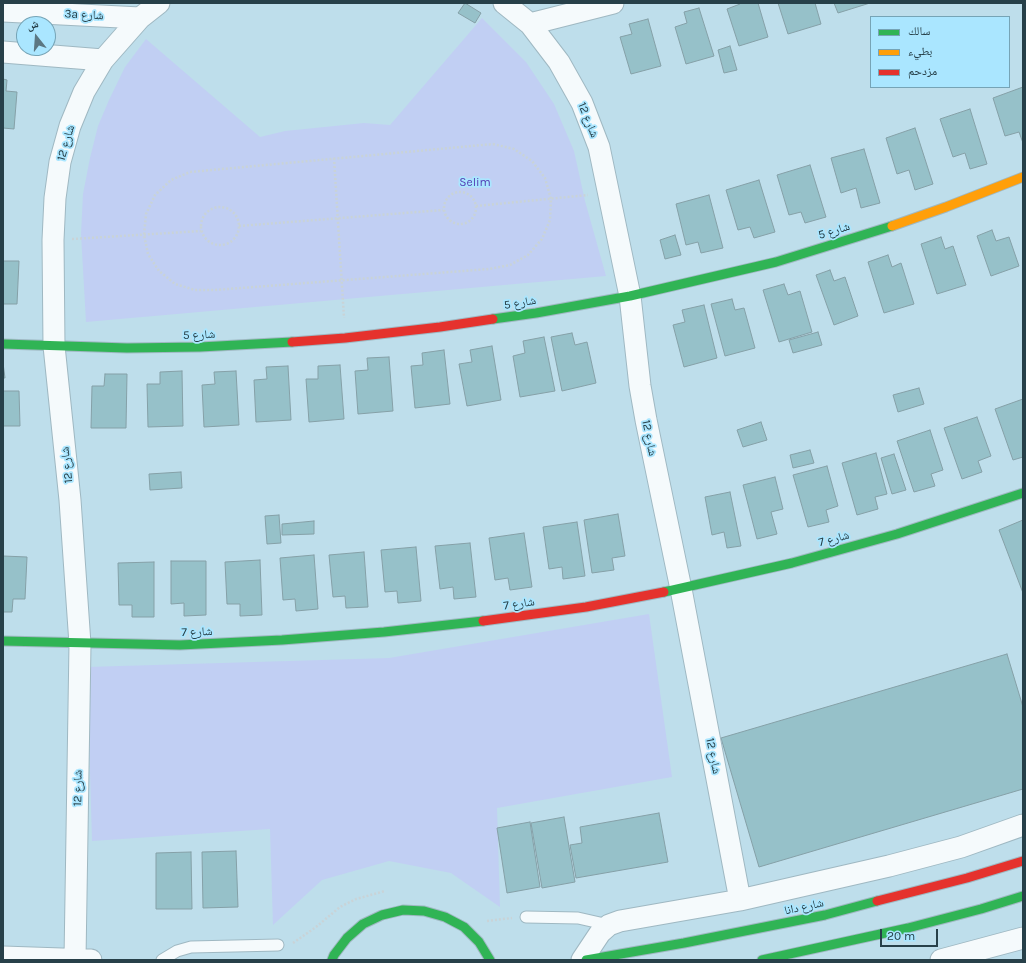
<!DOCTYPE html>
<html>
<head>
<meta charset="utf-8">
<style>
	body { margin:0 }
	#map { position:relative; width:1026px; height:963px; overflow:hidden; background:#bedeeb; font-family:Karla,"Noto Naskh Arabic",sans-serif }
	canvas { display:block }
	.frame { position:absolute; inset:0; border:4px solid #274049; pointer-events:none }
	.legend { position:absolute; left:870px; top:16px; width:140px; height:72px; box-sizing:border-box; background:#aae6ff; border:1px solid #76a4b6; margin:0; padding:5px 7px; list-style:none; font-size:12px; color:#274049 }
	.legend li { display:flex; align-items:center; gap:8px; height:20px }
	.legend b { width:20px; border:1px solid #76a4b6 }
	.north { position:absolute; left:16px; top:16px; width:40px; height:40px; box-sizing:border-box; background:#aae6ff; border:1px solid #76a4b6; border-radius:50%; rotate:343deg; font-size:11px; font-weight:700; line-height:16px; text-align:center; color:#274049 }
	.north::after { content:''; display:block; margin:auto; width:14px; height:18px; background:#5c7782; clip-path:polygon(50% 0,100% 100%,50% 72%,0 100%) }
	.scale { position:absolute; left:880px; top:929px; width:58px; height:18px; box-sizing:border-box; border:2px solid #274049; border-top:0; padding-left:5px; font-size:12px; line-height:14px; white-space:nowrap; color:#274049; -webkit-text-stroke:3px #aae6ff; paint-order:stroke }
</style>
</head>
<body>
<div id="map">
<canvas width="1026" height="963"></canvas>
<div class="frame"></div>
<ul class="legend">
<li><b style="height:5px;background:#30b455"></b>سالك</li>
<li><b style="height:5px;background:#ff9f0a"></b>بطيء</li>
<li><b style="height:5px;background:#e5322d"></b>مزدحم</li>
</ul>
<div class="north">ش</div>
<div class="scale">20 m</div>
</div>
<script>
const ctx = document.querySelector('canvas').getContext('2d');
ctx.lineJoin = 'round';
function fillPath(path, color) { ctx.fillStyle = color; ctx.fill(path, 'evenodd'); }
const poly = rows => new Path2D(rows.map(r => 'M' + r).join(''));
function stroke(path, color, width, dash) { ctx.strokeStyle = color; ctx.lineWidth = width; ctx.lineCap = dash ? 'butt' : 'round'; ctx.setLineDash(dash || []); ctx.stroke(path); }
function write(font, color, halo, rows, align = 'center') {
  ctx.font = font + ' Karla,"Noto Naskh Arabic",sans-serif'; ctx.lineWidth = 3.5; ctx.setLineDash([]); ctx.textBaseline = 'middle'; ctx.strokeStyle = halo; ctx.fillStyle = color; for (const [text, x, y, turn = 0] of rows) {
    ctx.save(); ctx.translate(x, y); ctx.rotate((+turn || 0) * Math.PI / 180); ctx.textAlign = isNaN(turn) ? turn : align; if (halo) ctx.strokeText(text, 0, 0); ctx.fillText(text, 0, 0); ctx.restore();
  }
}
fillPath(poly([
	[482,18,526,62,554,104,574,151,585,201,606,276,86,322,81,234,83,194,90,158,98,126,109,100,125,67,146,39,260,137,285,131,364,123,390,125],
	[649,614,672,777,497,808,500,907,451,873,389,861,322,880,273,925,270,829,92,841,87,667,389,658]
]), '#c1cff3');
const building = poly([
	[465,3,481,13,475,23,458,13,465,3],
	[740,3,758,3,768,37,739,46,727,9,740,4,740,3],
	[778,3,815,3,821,24,788,34,778,3],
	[834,3,870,3,838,13,834,3],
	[699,8,714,56,686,64,675,27,687,23,684,12,699,8],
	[648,19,661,66,631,74,620,37,632,34,629,24,648,19],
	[730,46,737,70,724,73,718,50,730,46],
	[3,79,7,80,6,91,17,92,14,129,3,128,3,79],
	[1023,87,1023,143,1019,132,1005,136,993,98,1023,87],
	[970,109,987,164,970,169,965,153,953,157,940,119,970,109],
	[915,128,933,184,915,190,909,170,897,174,886,138,915,128],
	[864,149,880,203,861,208,856,188,841,193,831,158,864,149],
	[810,165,826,217,805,223,801,212,789,215,777,175,810,165],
	[759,180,775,232,754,238,750,227,738,230,726,190,759,180],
	[709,195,723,248,701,253,698,242,686,245,676,204,709,195],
	[992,230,996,241,1009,237,1019,266,991,276,977,236,992,230],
	[675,235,681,255,665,259,660,240,675,235],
	[941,237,945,249,953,246,966,285,937,294,921,244,941,237],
	[888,255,892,267,901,263,914,304,884,313,868,262,888,255],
	[3,261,19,261,17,304,3,304,3,261],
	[830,270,834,281,845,277,858,316,834,325,816,275,830,270],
	[784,284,788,295,800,291,812,332,779,342,763,290,784,284],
	[732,299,735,310,744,308,755,348,725,356,711,304,732,299],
	[704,305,717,358,684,367,673,325,685,322,682,310,704,305],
	[818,332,822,345,793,353,789,340,818,332],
	[572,333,575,345,587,342,596,383,562,391,551,337,572,333],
	[544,337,555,391,520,397,513,356,525,353,523,341,544,337],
	[492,346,501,400,467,406,459,364,472,362,470,350,492,346],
	[444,350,450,404,415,408,411,366,423,365,422,353,444,350],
	[389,357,393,411,358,414,355,371,368,370,367,358,389,357],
	[3,363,5,378,3,378,3,363],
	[340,365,344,419,309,422,306,379,318,379,318,366,340,365],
	[288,366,291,420,256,422,254,380,267,379,266,367,288,366],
	[182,371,183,426,148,427,147,384,160,384,160,372,182,371],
	[236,371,239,425,204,427,202,385,215,384,214,372,236,371],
	[105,374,127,374,126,428,91,428,92,386,104,386,105,374],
	[919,388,924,404,898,412,893,395,919,388],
	[3,391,19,391,20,426,3,426,3,391],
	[1023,399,1023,457,1013,460,995,409,1023,399],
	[977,417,991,456,978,461,982,472,962,479,944,428,977,417],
	[761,422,767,440,743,447,737,430,761,422],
	[930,430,943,470,931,474,935,486,914,492,897,441,930,430],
	[810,450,814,463,793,468,790,455,810,450],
	[876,453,887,494,875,497,878,509,857,515,842,463,876,453],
	[894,454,906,490,892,494,881,458,894,454],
	[827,466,838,506,826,510,829,522,808,527,793,475,827,466],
	[181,472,182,488,150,490,149,474,181,472],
	[775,477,783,509,771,512,777,534,757,539,743,485,775,477],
	[730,492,741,546,727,548,724,532,712,535,705,497,730,492],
	[618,514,625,556,612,558,614,570,592,573,584,520,618,514],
	[279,515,281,543,267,544,265,516,279,515],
	[1023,520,1023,593,999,530,1023,520],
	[314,521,314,534,282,535,282,524,314,521],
	[577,522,585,576,563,579,562,567,549,569,543,527,577,522],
	[524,533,532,587,510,590,508,578,495,580,489,538,524,533],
	[470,543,476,597,454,599,453,587,440,589,435,546,470,543],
	[416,547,421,601,398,603,397,591,385,592,381,550,416,547],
	[364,552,368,607,346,608,345,596,333,597,329,555,364,552],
	[314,555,318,609,296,611,295,599,283,600,280,558,314,555],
	[3,556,27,557,25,599,13,599,12,612,3,612,3,556],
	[260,560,262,615,240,616,240,604,227,604,225,562,260,560],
	[171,561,206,561,206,615,184,616,184,603,171,604,171,561],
	[154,562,154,617,132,617,132,605,119,605,118,563,154,562],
	[1007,654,1023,707,1023,789,759,867,721,738,1007,654],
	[659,813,668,862,576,878,570,845,582,843,580,827,659,813],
	[564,817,575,882,542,888,531,823,564,817],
	[530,822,540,887,507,893,497,828,530,822],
	[236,851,238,907,203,908,202,852,236,851],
	[191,852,192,909,156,909,156,853,191,852]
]);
fillPath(building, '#96c1c9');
stroke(building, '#85a0a7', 1);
const lane = poly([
	[526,917,578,918,609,925],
	[162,960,177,951,191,947,278,945]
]);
const street = poly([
	[504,3,530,24,559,62,582,103,599,147,630,296,640,386,646,420,681,589,740,900],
	[3,11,140,18],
	[530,24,613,3],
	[3,52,103,60],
	[3,957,91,960],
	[75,959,80,644,70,500,54,346,53,240,55,198,60,162,70,126,84,92,103,60,140,18,159,3],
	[582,960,600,933,609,925,620,921,740,900,889,866,961,847,1023,825],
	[941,960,1023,938]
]);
const fast = poly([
	[493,319,536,313,630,296,776,262,892,226],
	[3,344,127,348,200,347,292,342],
	[664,592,792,563,897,534,1023,493],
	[3,641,180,645,282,640,384,632,483,621],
	[332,960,334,955,347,938,363,924,382,915,403,910,424,911,445,917,464,927,479,942,490,960],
	[586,960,684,943,825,915,877,901],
	[762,960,908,928,981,909,1023,896]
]);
const slow = poly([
	[892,226,946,207,1023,177]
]);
const jam = poly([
	[292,342,345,338,440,327,493,319],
	[483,621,586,607,664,592],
	[877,901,967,878,1023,861]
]);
stroke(lane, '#9fb8c2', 13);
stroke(street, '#9fb8c2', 23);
stroke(fast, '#9fb8c2', 11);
stroke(slow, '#9fb8c2', 11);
stroke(jam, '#9fb8c2', 11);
stroke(poly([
	[493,144,514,149,532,161,545,178,551,199,550,220,542,239,528,255,510,265,489,269,215,290,195,290,175,284,159,271,148,254,144,235,146,214,155,195,171,180,190,172,493,144],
	[334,158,344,318],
	'444 208a16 16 0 1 1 32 0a16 16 0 1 1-32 0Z',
	[476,206,588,195],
	'201 226a19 19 0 1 1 38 0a19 19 0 1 1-38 0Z',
	[239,226,443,210],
	[72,239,201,231],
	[487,921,512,918],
	[293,943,316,927,340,907,356,899,385,891]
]), '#c9d3d7', 2.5, [2, 2]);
stroke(lane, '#f5fafc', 11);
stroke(street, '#f5fafc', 21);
stroke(fast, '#30b455', 9);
stroke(slow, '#ff9f0a', 9);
stroke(jam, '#e5322d', 9);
write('12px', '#274049', '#aae6ff', [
	["3a شارع",84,15,3],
	["شارع 12",588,120,68],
	["شارع 12",66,143,-74],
	["شارع 5",834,231,-17],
	["شارع 5",520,303,-9],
	["شارع 5",199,335,-2],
	["شارع 12",649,438,79],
	["شارع 12",67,465,-96],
	["شارع 7",834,539,-15],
	["شارع 7",519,604,-8],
	["شارع 7",197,632,-2],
	["شارع 12",713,756,79],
	["شارع 12",78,788,-89],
	["شارع دانا",804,907,-12]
]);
write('12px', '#513bb3', '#aae6ff', [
	["Selim",475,183]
]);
</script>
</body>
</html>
